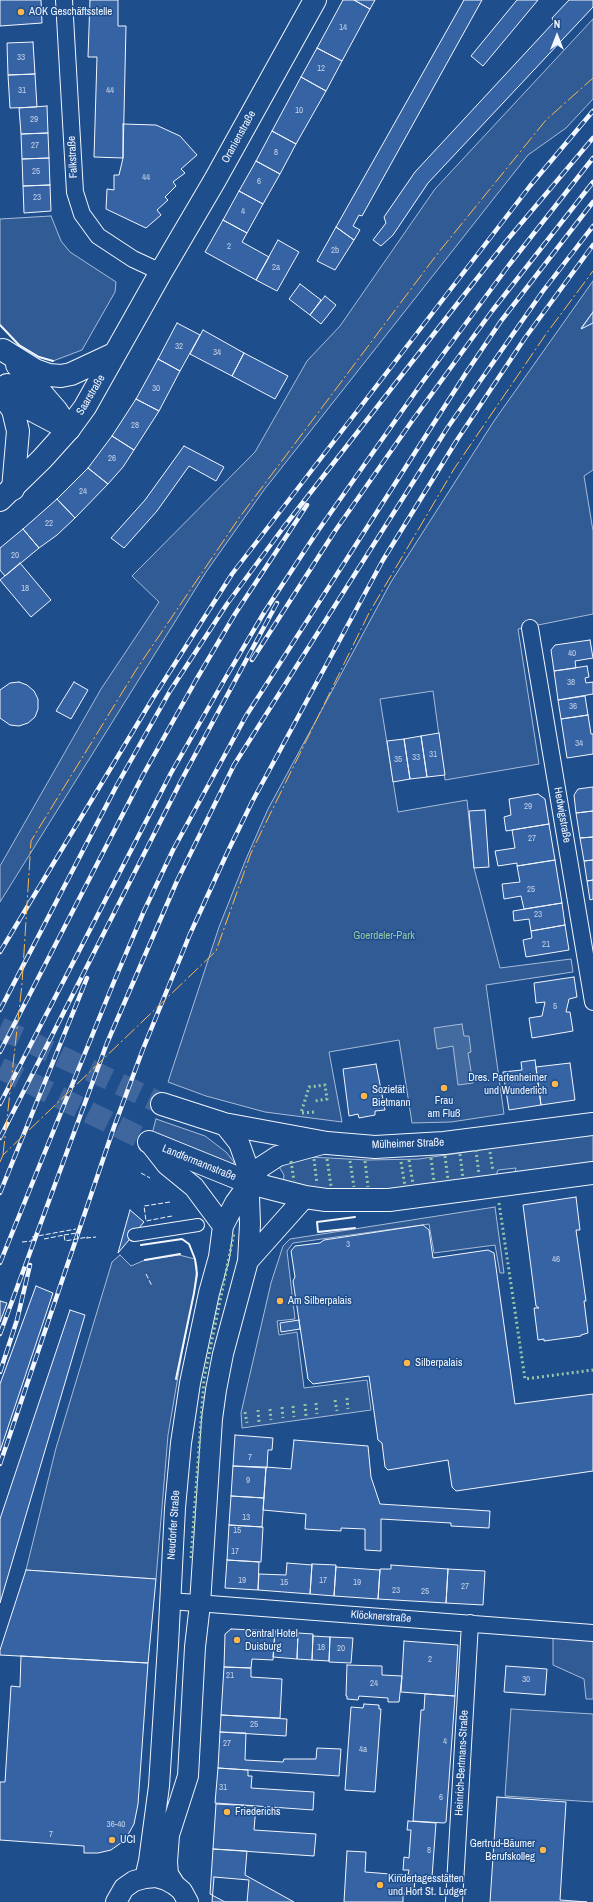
<!DOCTYPE html>
<html>
<head>
<meta charset="utf-8">
<style>
	body { margin:0 }
	#map { position:relative; width:593px; height:1902px; overflow:hidden; background:#1f4e8c; font-family:"Archivo Narrow",sans-serif }
	canvas { display:block }
	.north { position:absolute; left:537px; top:16px; width:40px; height:40px; -webkit-text-stroke:3px #1f4e8c; paint-order:stroke; rotate:0deg; font-size:11px; font-weight:700; line-height:16px; text-align:center; color:#f2f6ff }
	.north::after { content:''; display:block; margin:auto; width:14px; height:18px; background:#f2f6ff; clip-path:polygon(50% 0,100% 100%,50% 72%,0 100%) }
</style>
</head>
<body>
<div id="map">
<canvas width="593" height="1902"></canvas>
<div class="north">N</div>
</div>
<script>
const ctx = document.querySelector('canvas').getContext('2d');
ctx.lineJoin = 'round';
function fillPath(path, color) { ctx.fillStyle = color; ctx.fill(path, 'evenodd'); }
const poly = rows => new Path2D(rows.map(r => 'M' + r).join(''));
function stroke(path, color, width, dash) { ctx.strokeStyle = color; ctx.lineWidth = width; ctx.lineCap = dash ? 'butt' : 'round'; ctx.setLineDash(dash || []); ctx.stroke(path); }
function write(font, color, halo, rows, align = 'center') {
  ctx.font = font + ' "Archivo Narrow",sans-serif'; ctx.lineWidth = 3; ctx.setLineDash([]); ctx.textBaseline = 'middle'; ctx.strokeStyle = halo; ctx.fillStyle = color; for (const [text, x, y, turn = 0] of rows) {
    ctx.save(); ctx.translate(x, y); ctx.rotate((+turn || 0) * Math.PI / 180); ctx.textAlign = isNaN(turn) ? turn : align; if (halo) ctx.strokeText(text, 0, 0); ctx.fillText(text, 0, 0); ctx.restore();
  }
}
const built = poly([
	[593,19,593,99,566,128,528,155,264,490,206,572,0,902,0,866,101,689,159,602,132,576,255,452,307,361,340,326,435,189,593,19],
	[51,216,61,241,70,252,116,282,115,292,82,350,53,361,39,357,19,345,0,325,0,219,51,216],
	[593,281,593,312,581,328,593,323,593,470,584,476,593,531,593,614,518,629,539,764,445,780,433,691,380,699,398,812,467,800,474,868,500,968,571,959,573,972,486,985,504,1114,451,1122,412,1123,399,1040,329,1052,342,1122,265,1112,206,1096,168,1082,219,927,246,859,268,809,391,582,494,421,593,281],
	[156,1119,205,1136,226,1152,234,1162,233,1167,152,1134,156,1119],
	[593,1133,593,1162,515,1172,516,1168,498,1170,496,1175,378,1191,323,1189,283,1184,284,1175,278,1165,309,1157,368,1160,419,1159,593,1133],
	[495,1207,504,1273,500,1273,495,1245,434,1253,429,1224,293,1243,287,1251,295,1319,277,1321,279,1335,297,1332,304,1388,367,1380,371,1410,242,1428,241,1413,271,1283,283,1246,290,1239,495,1207],
	[120,1255,131,1266,145,1260,179,1255,195,1259,197,1267,194,1293,182,1353,168,1435,156,1579,26,1570,56,1448,112,1262,120,1255],
	[553,1630,593,1633,593,1699,586,1699,584,1679,553,1665,553,1630],
	[511,1709,593,1714,593,1802,505,1796,511,1709]
]);
fillPath(built, '#305b95');
stroke(built, '#a8bbd7', 1);
const water = poly([
	[462,1024,464,1036,469,1036,471,1052,468,1053,473,1083,458,1085,453,1046,437,1049,434,1028,462,1024]
]);
fillPath(water, '#446ba0');
stroke(water, '#a8bbd7', 1);
const building = poly([
	[0,0,41,0,42,23,0,26,0,0],
	[90,0,118,0,118,26,126,26,123,158,94,157,97,57,88,57,90,0],
	[343,0,354,0,370,9,342,61,317,48,343,0],
	[354,0,375,0,370,9,354,0],
	[464,0,482,0,362,216,359,215,353,226,360,230,354,240,336,227,464,0],
	[517,0,538,0,483,66,471,56,517,0],
	[569,0,593,0,593,7,428,183,393,235,381,246,373,240,386,223,384,217,415,172,554,22,552,18,569,0],
	[33,42,35,74,8,75,7,43,33,42],
	[317,48,342,61,326,91,301,77,317,48],
	[35,74,37,107,10,108,8,75,35,74],
	[301,77,326,91,296,144,272,131,301,77],
	[47,106,48,133,21,134,19,108,47,106],
	[123,124,156,125,180,136,197,155,181,169,185,173,173,182,176,186,165,197,168,200,157,210,161,215,146,228,106,209,107,189,114,190,114,175,119,175,123,158,123,124],
	[272,131,296,144,280,174,256,161,272,131],
	[48,133,49,158,22,159,21,134,48,133],
	[49,158,50,185,23,186,22,159,49,158],
	[256,161,280,174,263,204,239,191,256,161],
	[50,185,51,211,24,213,23,186,50,185],
	[239,191,263,204,247,233,223,220,239,191],
	[223,220,247,233,242,242,269,257,256,280,205,252,223,220],
	[336,227,354,240,335,270,317,261,336,227],
	[278,240,299,252,277,291,256,280,278,240],
	[300,284,321,300,310,315,289,299,300,284],
	[325,296,336,305,321,324,310,315,325,296],
	[593,312,593,323,581,329,593,312],
	[177,323,200,335,180,371,158,359,177,323],
	[203,330,244,353,232,376,190,354,203,330],
	[244,353,288,376,275,399,232,376,244,353],
	[158,359,180,371,159,411,136,399,158,359],
	[136,399,159,411,134,450,112,436,136,399],
	[112,436,134,450,123,467,108,484,88,468,112,436],
	[184,446,224,467,216,481,189,466,157,511,124,548,111,538,145,500,184,446],
	[88,468,108,484,75,518,57,499,88,468],
	[57,499,75,518,57,535,39,548,23,529,57,499],
	[23,529,39,548,5,576,0,570,0,548,23,529],
	[20,563,51,600,31,617,0,580,20,563],
	[590,640,593,658,575,661,576,668,554,671,551,650,555,645,590,640],
	[587,666,589,677,585,678,586,683,593,682,593,694,558,700,554,671,587,666],
	[19,682,27,685,34,691,38,699,38,709,35,717,28,723,19,726,10,725,0,718,0,690,10,683,19,682],
	[74,682,88,690,71,719,56,711,74,682],
	[585,696,588,715,561,719,558,700,585,696],
	[588,715,591,734,593,734,593,754,567,758,561,719,588,715],
	[439,733,445,775,427,777,421,736,439,733],
	[421,736,427,777,410,779,404,739,421,736],
	[404,739,410,779,393,782,387,741,404,739],
	[593,787,593,811,576,813,574,795,578,789,593,787],
	[538,794,545,799,549,824,506,831,504,817,511,815,509,799,538,794],
	[485,810,489,867,474,868,469,811,485,810],
	[593,811,593,837,580,838,576,813,593,811],
	[549,824,555,860,517,866,517,863,498,866,495,851,515,848,512,830,549,824],
	[593,837,593,860,584,861,580,838,593,837],
	[555,860,562,903,524,909,521,896,504,899,502,884,520,882,517,866,555,860],
	[593,860,593,880,587,881,584,861,593,860],
	[593,880,593,899,590,900,587,881,593,880],
	[562,903,565,925,531,931,529,919,514,921,513,911,562,903],
	[565,925,569,950,526,957,523,940,532,938,531,931,565,925],
	[574,977,577,997,569,999,566,1012,570,1012,573,1031,532,1038,529,1018,542,1016,545,1002,536,1003,534,983,574,977],
	[535,1060,541,1105,509,1110,503,1072,522,1070,521,1062,535,1060],
	[570,1063,575,1100,541,1105,536,1067,570,1063],
	[376,1064,385,1110,375,1111,375,1115,359,1118,358,1114,349,1116,343,1069,376,1064],
	[576,1197,580,1230,576,1230,586,1301,584,1301,588,1333,581,1335,581,1336,544,1341,544,1339,538,1340,534,1308,539,1308,536,1306,523,1205,576,1197],
	[130,1210,144,1222,118,1253,130,1210],
	[423,1225,429,1230,433,1258,488,1250,494,1253,515,1404,593,1394,593,1471,456,1491,452,1487,448,1460,388,1470,385,1467,382,1443,378,1440,369,1376,313,1384,308,1379,293,1281,295,1277,291,1251,295,1246,320,1243,324,1240,423,1225],
	[36,1286,53,1293,0,1451,0,1384,36,1286],
	[0,1301,7,1303,0,1322,0,1301],
	[70,1310,85,1315,0,1603,0,1519,70,1310],
	[299,1320,300,1329,281,1332,280,1323,299,1320],
	[235,1435,273,1438,272,1450,268,1450,267,1468,233,1466,235,1435],
	[294,1440,368,1446,371,1477,380,1504,490,1511,489,1528,451,1526,451,1523,381,1519,381,1551,365,1550,365,1529,341,1528,341,1531,305,1529,306,1514,263,1510,266,1467,291,1469,294,1440],
	[233,1466,266,1467,264,1498,231,1496,233,1466],
	[231,1496,264,1498,262,1527,229,1525,231,1496],
	[229,1525,263,1527,261,1562,227,1560,229,1525],
	[227,1560,259,1562,258,1590,225,1588,227,1560],
	[287,1563,312,1565,310,1594,258,1590,259,1574,286,1575,287,1563],
	[312,1564,336,1565,334,1596,310,1594,312,1564],
	[391,1565,448,1569,446,1603,378,1599,380,1569,391,1569,391,1565],
	[336,1567,380,1570,378,1599,334,1596,336,1567],
	[448,1569,485,1571,483,1605,446,1603,448,1569],
	[26,1570,156,1579,148,1663,0,1655,0,1650,26,1570],
	[231,1629,275,1631,273,1660,252,1659,251,1668,224,1667,225,1634,231,1629],
	[275,1631,298,1633,297,1659,273,1657,275,1631],
	[298,1633,313,1634,312,1660,297,1659,298,1633],
	[313,1636,330,1637,329,1661,312,1660,313,1636],
	[330,1637,353,1638,351,1663,329,1662,330,1637],
	[404,1641,458,1645,455,1696,401,1692,404,1641],
	[21,1656,148,1663,138,1804,134,1824,125,1840,111,1850,98,1853,84,1853,84,1846,0,1840,0,1782,5,1782,11,1686,20,1687,21,1656],
	[347,1665,382,1666,382,1675,402,1676,399,1702,388,1702,388,1698,359,1696,358,1700,347,1699,347,1696,346,1696,347,1665],
	[506,1666,547,1669,545,1695,504,1692,506,1666],
	[224,1667,251,1668,251,1677,282,1679,280,1718,221,1715,224,1667],
	[425,1694,455,1696,446,1822,444,1823,413,1821,421,1710,424,1710,425,1694],
	[364,1704,379,1705,379,1709,381,1709,375,1792,345,1790,351,1707,363,1708,364,1704],
	[221,1715,287,1719,286,1736,220,1732,221,1715],
	[220,1732,246,1733,245,1760,283,1762,284,1759,316,1759,317,1748,341,1749,339,1776,218,1768,220,1732],
	[218,1768,248,1770,248,1776,252,1776,251,1788,314,1792,313,1810,215,1803,218,1768],
	[497,1797,566,1802,560,1900,587,1902,490,1902,497,1797],
	[216,1804,256,1806,254,1830,316,1834,314,1856,213,1849,216,1804],
	[408,1821,436,1823,432,1877,408,1875,409,1870,403,1870,404,1857,409,1858,411,1830,407,1830,408,1821],
	[213,1849,247,1851,245,1875,294,1902,225,1902,210,1894,213,1849],
	[347,1851,366,1852,365,1872,415,1876,414,1895,403,1894,403,1902,344,1902,347,1851],
	[214,1877,249,1880,247,1902,212,1902,214,1877]
]);
fillPath(building, '#3563a3');
stroke(building, '#f2f6ff', 1);
stroke(poly([
	[0,1028,162,1104],
	[0,1068,149,1142]
]), '#3f679d', 22, [22, 11]);
const pedestrian = poly([
	[134,1235,198,1225]
]);
const minor = poly([
	[64,0,75,192,82,214,98,236,133,259,161,272],
	[530,628,593,1002],
	[170,1601,593,1633],
	[454,1902,470,1623]
]);
const tertiary = poly([
	[149,1142,167,1165,194,1187,223,1226],
	[248,1261,305,1197],
	[145,1878,149,1861,159,1786,168,1645,175,1508,181,1443,190,1383,209,1293,219,1257,223,1226,235,1203,261,1167,278,1156,326,1143],
	[175,1885,168,1874,167,1862,169,1835,188,1776,195,1647,200,1604,212,1419,216,1390,223,1354,248,1261,250,1224,248,1168,239,1143,224,1124],
	[116,1902,124,1888,134,1881,145,1878,156,1877,166,1880,175,1885,182,1891,188,1902]
]);
const secondary = poly([
	[0,500,42,459,69,429,85,407,161,272,215,180,315,0],
	[162,1104,224,1124,327,1143,375,1147,444,1143,593,1124],
	[149,1142,250,1183,305,1197,326,1200,389,1200,593,1173]
]);
const motorway = poly([
	[3,350,35,370,49,375,61,376,71,374,114,354],
	[17,365,56,410,69,429],
	[7,385,32,410,66,428],
	[0,392,13,410,18,431,13,489]
]);
stroke(pedestrian, '#f2f6ff', 14);
stroke(minor, '#f2f6ff', 18);
stroke(tertiary, '#f2f6ff', 22);
stroke(secondary, '#f2f6ff', 24);
stroke(motorway, '#f2f6ff', 24);
stroke(pedestrian, '#1f4e8c', 12);
stroke(minor, '#1f4e8c', 16);
stroke(tertiary, '#1f4e8c', 20);
stroke(secondary, '#1f4e8c', 22);
stroke(motorway, '#1f4e8c', 22);
const rail = poly([
	[252,660,335,531,412,421,492,311,593,182],
	[0,952,153,698,232,574,530,186,593,111],
	[0,1010,117,785,170,691,227,604,283,528,457,304,508,239,593,138],
	[0,1052,143,775,196,680,235,614,307,505],
	[0,1104,171,773,226,677,265,611,315,535,421,384,509,265,593,158],
	[0,1138,182,779,277,603],
	[0,1193,87,978],
	[0,1263,113,984,144,911,173,850,246,716,466,373,501,321,593,202],
	[0,1334,107,1043,177,881,234,765,448,427,543,291,593,226],
	[0,1372,17,1320,30,1265],
	[0,1464,114,1127,143,1049,190,934,228,851,252,802,383,560,457,440,525,338,593,245]
]);
stroke(rail, '#f2f6ff', 4.5);
stroke(rail, '#1f4e8c', 3, [9]);
stroke(poly([
	[314,1112,301,1113,309,1087,325,1085,327,1099,315,1101],
	[476,1150,479,1175],
	[490,1152,493,1171],
	[460,1154,463,1178],
	[445,1156,448,1180],
	[431,1158,434,1182],
	[314,1159,317,1184],
	[327,1159,331,1186],
	[409,1160,413,1184],
	[291,1161,294,1181],
	[350,1161,354,1187],
	[365,1161,368,1187],
	[401,1162,405,1186],
	[499,1203,525,1379,593,1370],
	[347,1398,348,1409],
	[335,1400,337,1411],
	[316,1403,317,1414],
	[305,1404,306,1416],
	[293,1406,294,1417],
	[282,1407,283,1418],
	[270,1409,271,1420],
	[258,1410,259,1422],
	[245,1412,247,1423],
	[191,1558,204,1379,234,1233]
]), '#97c8a6', 3, [2, 3]);
stroke(poly([
	[141,1173,150,1178],
	[170,1202,144,1206,146,1221,172,1216],
	[64,1235,77,1233,78,1240],
	[86,1238,96,1237],
	[44,1239,64,1235,65,1241,88,1237],
	[22,1242,32,1241,32,1237,76,1229],
	[146,1274,152,1286]
]), '#f2f6ff', 1, [5, 2]);
stroke(poly([
	[0,325,19,345,39,357,53,361],
	[355,1217,317,1222,318,1232,355,1228],
	[141,1245,182,1239,189,1244,195,1259,197,1274,194,1293,176,1379],
	[145,1260,180,1254]
]), '#f2f6ff', 2);
stroke(poly([
	[3,1155,22,984,31,841,136,670,239,518,438,253,546,120,593,78],
	[0,1162,3,1155,216,951,251,853,369,613,454,469,546,334,593,271]
]), '#ffb74d', 1, [14, 3, 2, 3]);
for (const [x, y, r, color] of [
	[21,12,4,"#ffb74d"],
	[555,1084,4,"#ffb74d"],
	[444,1088,4,"#ffb74d"],
	[364,1096,4,"#ffb74d"],
	[280,1301,4,"#ffb74d"],
	[407,1363,4,"#ffb74d"],
	[237,1640,4,"#ffb74d"],
	[227,1812,4,"#ffb74d"],
	[112,1840,4,"#ffb74d"],
	[543,1850,4,"#ffb74d"],
	[380,1885,4,"#ffb74d"]
]) { const dot = new Path2D(); dot.arc(x, y, r, 0, 2 * Math.PI); ctx.fillStyle = color; ctx.fill(dot); stroke(dot, '#1f4e8c', 1.5); }
write('9px', '#c3d1e8', null, [
	["14",343,28],
	["33",21,58],
	["12",321,69],
	["31",22,91],
	["44",110,91],
	["10",299,111],
	["29",34,120],
	["27",35,146],
	["8",276,153],
	["25",36,172],
	["44",146,178],
	["6",259,182],
	["23",37,198],
	["4",243,212],
	["2",229,247],
	["2b",335,251],
	["2a",276,268],
	["32",179,347],
	["34",217,353],
	["30",156,389],
	["28",135,426],
	["26",112,459],
	["24",83,492],
	["22",49,524],
	["20",15,556],
	["18",25,589],
	["40",572,654],
	["38",571,683],
	["36",573,707],
	["34",579,744],
	["31",433,755],
	["33",416,758],
	["35",398,760],
	["29",528,807],
	["27",532,839],
	["25",531,890],
	["23",538,915],
	["21",546,945],
	["5",555,1007],
	["3",348,1245],
	["46",556,1260],
	["7",250,1458],
	["9",248,1481],
	["13",246,1518],
	["15",237,1531],
	["17",235,1552],
	["19",242,1581],
	["17",323,1581],
	["15",284,1583],
	["19",357,1583],
	["27",465,1587],
	["23",396,1591],
	["25",425,1592],
	["18",321,1648],
	["20",341,1649],
	["2",430,1660],
	["21",230,1676],
	["30",526,1680],
	["24",374,1684],
	["25",254,1725],
	["4",445,1742],
	["27",227,1744],
	["4a",363,1750],
	["31",223,1788],
	["6",441,1798],
	["36-40",116,1825],
	["7",51,1835],
	["8",429,1851]
]);
write('11px', '#f2f6ff', '#1f4e8c', [
	["AOK Geschäftsstelle",29,12],
	["Dres. Partenheimer",547,1078,"right"],
	["und Wunderlich",547,1091,"right"],
	["Sozietät",372,1090],
	["Bietmann",372,1103],
	["Frau",444,1101,"center"],
	["am Fluß",444,1114,"center"],
	["Am Silberpalais",288,1301],
	["Silberpalais",415,1363],
	["Central Hotel",245,1634],
	["Duisburg",245,1647],
	["Friederichs",235,1812],
	["UCI",120,1840],
	["Gertrud-Bäumer",535,1844,"right"],
	["Berufskolleg",535,1857,"right"],
	["Kindertagesstätten",388,1879],
	["und Hort St. Ludger",388,1892]
], 'left');
write('11px', '#f2f6ff', '#1f4e8c', [
	["Oranienstraße",239,137,-61],
	["Falkstraße",73,157,-93],
	["Saarstraße",91,395,-59],
	["Hedwigstraße",562,815,80],
	["Mülheimer Straße",408,1144,-2],
	["Landfermannstraße",199,1163,22],
	["Neudorfer Straße",174,1525,-86],
	["Klöcknerstraße",381,1617,4],
	["Heinrich-Bertmans-Straße",462,1763,-87]
]);
write('11px', '#97c8a6', '#1f4e8c', [
	["Goerdeler-Park",384,936]
]);
</script>
</body>
</html>
